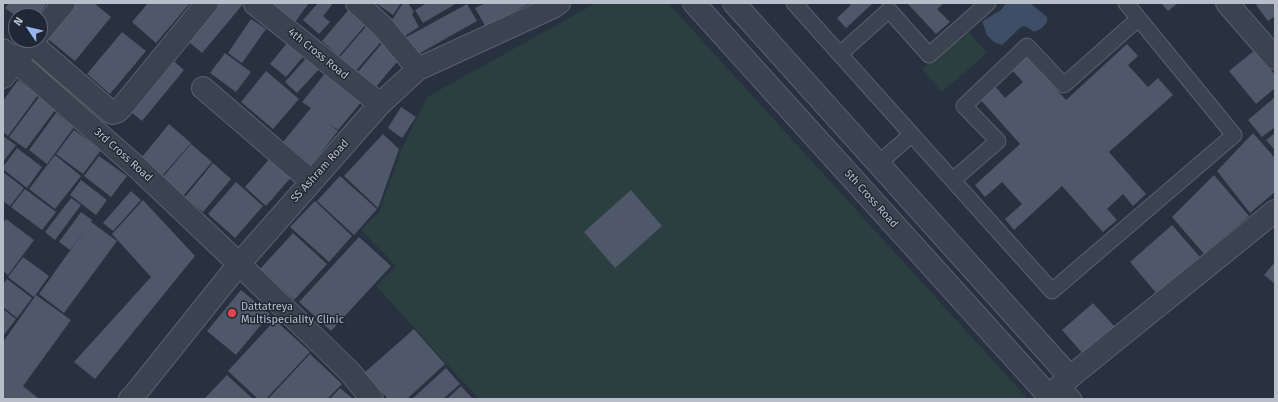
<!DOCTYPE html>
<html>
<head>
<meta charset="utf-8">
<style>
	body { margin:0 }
	#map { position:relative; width:1278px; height:402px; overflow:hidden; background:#28313f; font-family:"Fira Sans",sans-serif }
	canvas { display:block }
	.frame { position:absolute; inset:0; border:4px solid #b9bfca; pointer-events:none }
	.north { position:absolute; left:8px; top:8px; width:40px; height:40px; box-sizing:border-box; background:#212835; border:1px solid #5e6471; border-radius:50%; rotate:305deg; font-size:11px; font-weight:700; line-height:16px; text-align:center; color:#b9bfca }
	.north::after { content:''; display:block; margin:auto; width:14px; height:18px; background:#97b6f1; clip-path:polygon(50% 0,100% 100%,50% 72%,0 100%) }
</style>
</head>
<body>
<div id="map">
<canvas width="1278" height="402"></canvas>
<div class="frame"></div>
<div class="north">N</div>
</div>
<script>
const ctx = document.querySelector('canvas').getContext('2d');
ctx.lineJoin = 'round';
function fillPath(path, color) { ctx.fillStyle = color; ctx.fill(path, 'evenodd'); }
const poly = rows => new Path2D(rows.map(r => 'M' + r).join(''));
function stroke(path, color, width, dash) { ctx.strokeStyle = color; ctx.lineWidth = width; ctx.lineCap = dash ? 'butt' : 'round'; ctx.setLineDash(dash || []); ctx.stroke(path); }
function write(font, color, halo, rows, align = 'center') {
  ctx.font = font + ' "Fira Sans",sans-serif'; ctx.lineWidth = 3; ctx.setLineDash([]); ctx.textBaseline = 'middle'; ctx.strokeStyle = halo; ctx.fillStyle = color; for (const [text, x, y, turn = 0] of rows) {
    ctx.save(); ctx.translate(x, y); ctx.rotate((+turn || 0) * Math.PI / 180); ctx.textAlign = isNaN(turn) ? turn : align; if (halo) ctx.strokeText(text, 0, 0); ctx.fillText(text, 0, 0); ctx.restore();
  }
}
fillPath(poly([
	[596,3,668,3,1028,399,479,399,376,286,396,266,361,230,379,212,401,151,427,97],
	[967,30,987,53,942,92,922,69]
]), '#2b3f41');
fillPath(poly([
	[1006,3,1030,3,1047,17,1047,22,1042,28,1034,32,1027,27,1022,26,1002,45,994,42,987,35,983,24,983,21,1001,10]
]), '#3f4e67');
fillPath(poly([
	[9,3,47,3,38,16,16,16,5,8],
	[76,3,94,3,111,17,75,61,48,39],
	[148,3,190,3,156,43,132,22],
	[211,3,244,3,202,53,183,37],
	[268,3,309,3,295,22],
	[318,3,329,3,332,5,323,16,330,22,319,34,303,20],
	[376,3,401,3,393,15],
	[403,3,408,3,414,12,412,14,419,27,403,37,392,20],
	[427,3,457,3,423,23,415,10],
	[486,3,530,3,486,27,475,8],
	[849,3,873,3,846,28,837,18,851,5],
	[907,3,944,3,937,9,950,22,936,34],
	[1161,3,1178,3,1168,11],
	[1259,3,1275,3,1275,16,1268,21,1256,5],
	[467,4,477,21,413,57,403,39],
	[350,8,367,23,339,56,322,41],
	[251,19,266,29,242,63,228,53],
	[369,23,385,37,355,72,339,58],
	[122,32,146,51,110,94,87,74],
	[292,37,308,51,286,77,270,64],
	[384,41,402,56,375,88,357,73],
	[1127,44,1138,56,1128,65,1148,87,1158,78,1173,95,1109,152,1146,194,1133,206,1123,194,1107,209,1117,220,1103,232,1062,186,1014,230,1005,219,1022,204,1002,182,985,197,975,185,1020,144,979,98,994,85,1005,98,1023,82,1011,69,1026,55,1066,100],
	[1255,50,1275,75,1275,88,1256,104,1229,71],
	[225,53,251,72,236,92,210,73],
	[309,55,322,66,297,93,285,82],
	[169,57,184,70,142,121,126,108],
	[266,71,299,99,273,129,241,102],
	[327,71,363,100,338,130,326,122,338,131,311,165,283,142,311,108,302,102],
	[18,80,38,95,8,136,3,132,3,101],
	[39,97,56,109,26,149,9,137],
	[1275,97,1275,127,1262,137,1248,120],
	[401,107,416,117,402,138,388,128],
	[56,113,74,127,47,164,29,150],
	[169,124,191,143,162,176,141,158],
	[74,130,101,150,83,174,56,154],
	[1253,133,1275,158,1275,192,1250,213,1217,171],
	[1275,133,1275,150,1266,140],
	[383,134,399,149,378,208,344,176],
	[3,136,16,145,3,162],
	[191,144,212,162,183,196,162,178],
	[17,148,42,167,27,188,3,169,3,167],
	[55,155,81,176,55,209,29,189],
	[99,156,127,176,111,197,84,176],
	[271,157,293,175,266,206,245,187],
	[213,163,231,179,203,212,185,197],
	[3,172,24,188,10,206,3,201],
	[1214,175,1249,216,1204,254,1172,217],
	[340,176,377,209,354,235,317,201],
	[81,180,107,200,96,215,70,195],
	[236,182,263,206,235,238,208,214],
	[25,189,56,212,42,230,11,207],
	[631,190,662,226,615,268,584,232],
	[131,191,141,200,113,231,103,223],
	[71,198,81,205,55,240,45,232],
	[143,200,195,256,95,379,74,362,151,277,112,234],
	[315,201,352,236,329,262,290,227],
	[81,212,92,220,91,222,117,241,64,313,39,294,89,224,70,250,59,242],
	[6,219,34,240,8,275,3,271,3,223],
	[1172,225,1200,257,1157,294,1130,262],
	[293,233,327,264,294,300,260,269],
	[359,237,391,266,331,331,299,302],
	[23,257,49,276,34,297,8,277],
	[1275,262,1275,284,1264,275],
	[7,279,32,298,17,318,3,307,3,284],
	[241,290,270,314,236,355,207,331],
	[36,295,71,320,23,386,38,398,37,399,3,399,3,342],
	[1093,303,1115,327,1084,355,1062,330],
	[3,309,16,319,3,336],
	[275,320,310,352,266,399,258,399,228,371],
	[414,329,445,364,407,399,388,399,364,373],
	[310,354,342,384,327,399,268,399],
	[446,368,460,384,443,399,412,399],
	[227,375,253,399,204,399],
	[461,386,473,399,447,399],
	[340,388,353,399,330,399]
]), '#4e5868');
const service = poly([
	[794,3,1052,291,1234,135,1126,3],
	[840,54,889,10,929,55,988,3],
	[878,164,911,135],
	[953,180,998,141,964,106,1027,46,1064,85,1138,19],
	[1062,385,1074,399]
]);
const minor = poly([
	[357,3,383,27,418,69],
	[694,3,1049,396,1070,377,1275,211],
	[734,3,1070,377],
	[1227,3,1275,58],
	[255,4,380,104],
	[40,32,64,3],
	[31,43,112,113,118,111,122,107,207,3],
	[3,50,139,169,239,264,350,372,372,399],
	[3,77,25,50],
	[203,88,311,181]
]);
const tertiary = poly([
	[130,399,135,394,239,264,380,104,418,69,553,7,559,3]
]);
stroke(service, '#5a616d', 17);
stroke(minor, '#5a616d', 24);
stroke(tertiary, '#5a616d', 24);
stroke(service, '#3c4350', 15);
stroke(minor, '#3c4350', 22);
stroke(tertiary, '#3c4350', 22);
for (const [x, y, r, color] of [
	[232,313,5,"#e0444e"]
]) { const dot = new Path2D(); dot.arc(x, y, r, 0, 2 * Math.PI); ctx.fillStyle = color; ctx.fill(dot); stroke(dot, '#212835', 1.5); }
write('11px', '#b9bfca', '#212835', [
	["4th Cross Road",318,54,39],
	["3rd Cross Road",123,155,42],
	["SS Ashram Road",320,171,-48],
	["5th Cross Road",871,199,48]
]);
write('11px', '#b9bfca', '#212835', [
	["Dattatreya",241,307],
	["Multispeciality Clinic",241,320]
], 'left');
</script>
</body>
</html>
